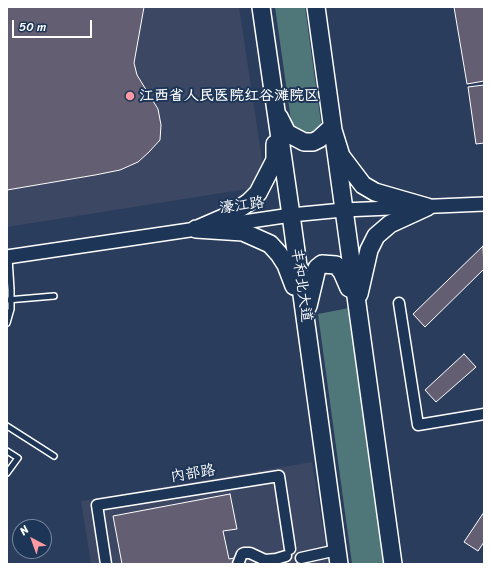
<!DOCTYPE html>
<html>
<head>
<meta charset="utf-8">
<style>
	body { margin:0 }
	#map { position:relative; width:491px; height:571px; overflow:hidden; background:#2b3d5c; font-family:Sriracha,sans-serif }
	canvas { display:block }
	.frame { position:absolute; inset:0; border:8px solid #fff; pointer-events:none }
	.north { position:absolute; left:12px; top:519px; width:40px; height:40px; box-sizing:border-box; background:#1d3557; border:1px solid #77869a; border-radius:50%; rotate:319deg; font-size:11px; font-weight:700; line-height:16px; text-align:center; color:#fff }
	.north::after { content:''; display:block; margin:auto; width:14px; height:18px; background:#ff9aa2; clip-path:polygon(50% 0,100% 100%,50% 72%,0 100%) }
	.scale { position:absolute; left:12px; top:20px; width:80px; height:18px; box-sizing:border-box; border:2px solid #fff; border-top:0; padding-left:5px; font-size:12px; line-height:14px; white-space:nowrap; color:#fff; -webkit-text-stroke:3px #1d3557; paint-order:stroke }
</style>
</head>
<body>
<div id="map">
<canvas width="491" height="571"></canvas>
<div class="frame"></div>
<div class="north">N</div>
<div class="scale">50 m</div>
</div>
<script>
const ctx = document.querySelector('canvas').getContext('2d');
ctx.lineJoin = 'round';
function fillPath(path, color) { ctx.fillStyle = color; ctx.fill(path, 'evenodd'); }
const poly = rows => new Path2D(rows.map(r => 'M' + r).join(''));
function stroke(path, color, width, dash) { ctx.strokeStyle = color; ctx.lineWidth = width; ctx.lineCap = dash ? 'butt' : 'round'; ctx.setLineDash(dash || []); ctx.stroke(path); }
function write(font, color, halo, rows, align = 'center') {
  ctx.font = font + ' Sriracha,"LXGW WenKai TC",sans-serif'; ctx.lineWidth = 4; ctx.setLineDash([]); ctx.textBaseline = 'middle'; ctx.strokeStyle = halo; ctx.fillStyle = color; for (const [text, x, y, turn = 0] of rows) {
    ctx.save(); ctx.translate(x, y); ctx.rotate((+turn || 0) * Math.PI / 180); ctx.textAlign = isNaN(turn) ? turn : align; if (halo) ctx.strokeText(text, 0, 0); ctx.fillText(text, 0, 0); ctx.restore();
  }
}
fillPath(poly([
	[7,7,239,7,266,186,7,227],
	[312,462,329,564,91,564,81,501]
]), '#3c4763');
fillPath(poly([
	[275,7,305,7,322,130,293,134],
	[349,308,384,564,352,564,318,314]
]), '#4f777a');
const building = poly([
	[7,7,144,7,134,63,137,75,158,109,161,125,160,140,149,152,138,162,120,170,95,175,7,190,7,7],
	[454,7,484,7,484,81,467,84,454,7],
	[484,85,484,143,476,144,468,87,484,85],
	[483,246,484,269,425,327,413,314,483,246],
	[464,354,476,367,436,402,425,390,464,354],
	[230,494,237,529,223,531,229,559,240,557,241,564,122,564,113,516,230,494],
	[484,512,484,542,478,551,464,542,484,512]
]);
fillPath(building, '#635e72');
stroke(building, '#fff', 1);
const service = poly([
	[7,300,54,296],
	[7,323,11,309,11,290,9,258],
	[7,426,54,456],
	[7,451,18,458,7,473]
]);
const minor = poly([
	[399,303,418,425,484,414],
	[301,558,337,550],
	[106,564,97,505,279,476,290,549],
	[238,564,242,554,244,553,250,553,265,560,276,559,286,556]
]);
const tertiary = poly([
	[7,257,291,215,343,210,484,204]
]);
const trunk = poly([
	[261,7,291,215,339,564],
	[316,7,393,564],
	[279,117,287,133,304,142,313,142,319,139,332,127,341,156,363,185,375,192,427,207],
	[200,228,230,215,249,202,258,193,275,160,275,144],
	[196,229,243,232,270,244,279,254,286,265,294,286],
	[359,294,369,250,376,236,390,224,427,207],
	[308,306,317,268,322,264,336,265,342,272,349,288]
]);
stroke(service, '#fff', 8);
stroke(minor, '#fff', 13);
stroke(tertiary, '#fff', 16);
stroke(trunk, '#fff', 20);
stroke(service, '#1d3557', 5);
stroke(minor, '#1d3557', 10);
stroke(tertiary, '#1d3557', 13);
stroke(trunk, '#1d3557', 17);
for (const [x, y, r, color] of [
	[130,96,5,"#ff9aa2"]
]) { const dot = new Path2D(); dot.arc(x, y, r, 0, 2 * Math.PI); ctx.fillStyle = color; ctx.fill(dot); stroke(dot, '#1d3557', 1.5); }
write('bold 15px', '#fff', '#1d3557', [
	["江西省人民医院红谷滩院区",139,96]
], 'left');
write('15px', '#fff', '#1d3557', [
	["濠江路",242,206,-8],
	["丰和北大道",301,285,82],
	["内部路",193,474,-9]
]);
</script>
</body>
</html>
